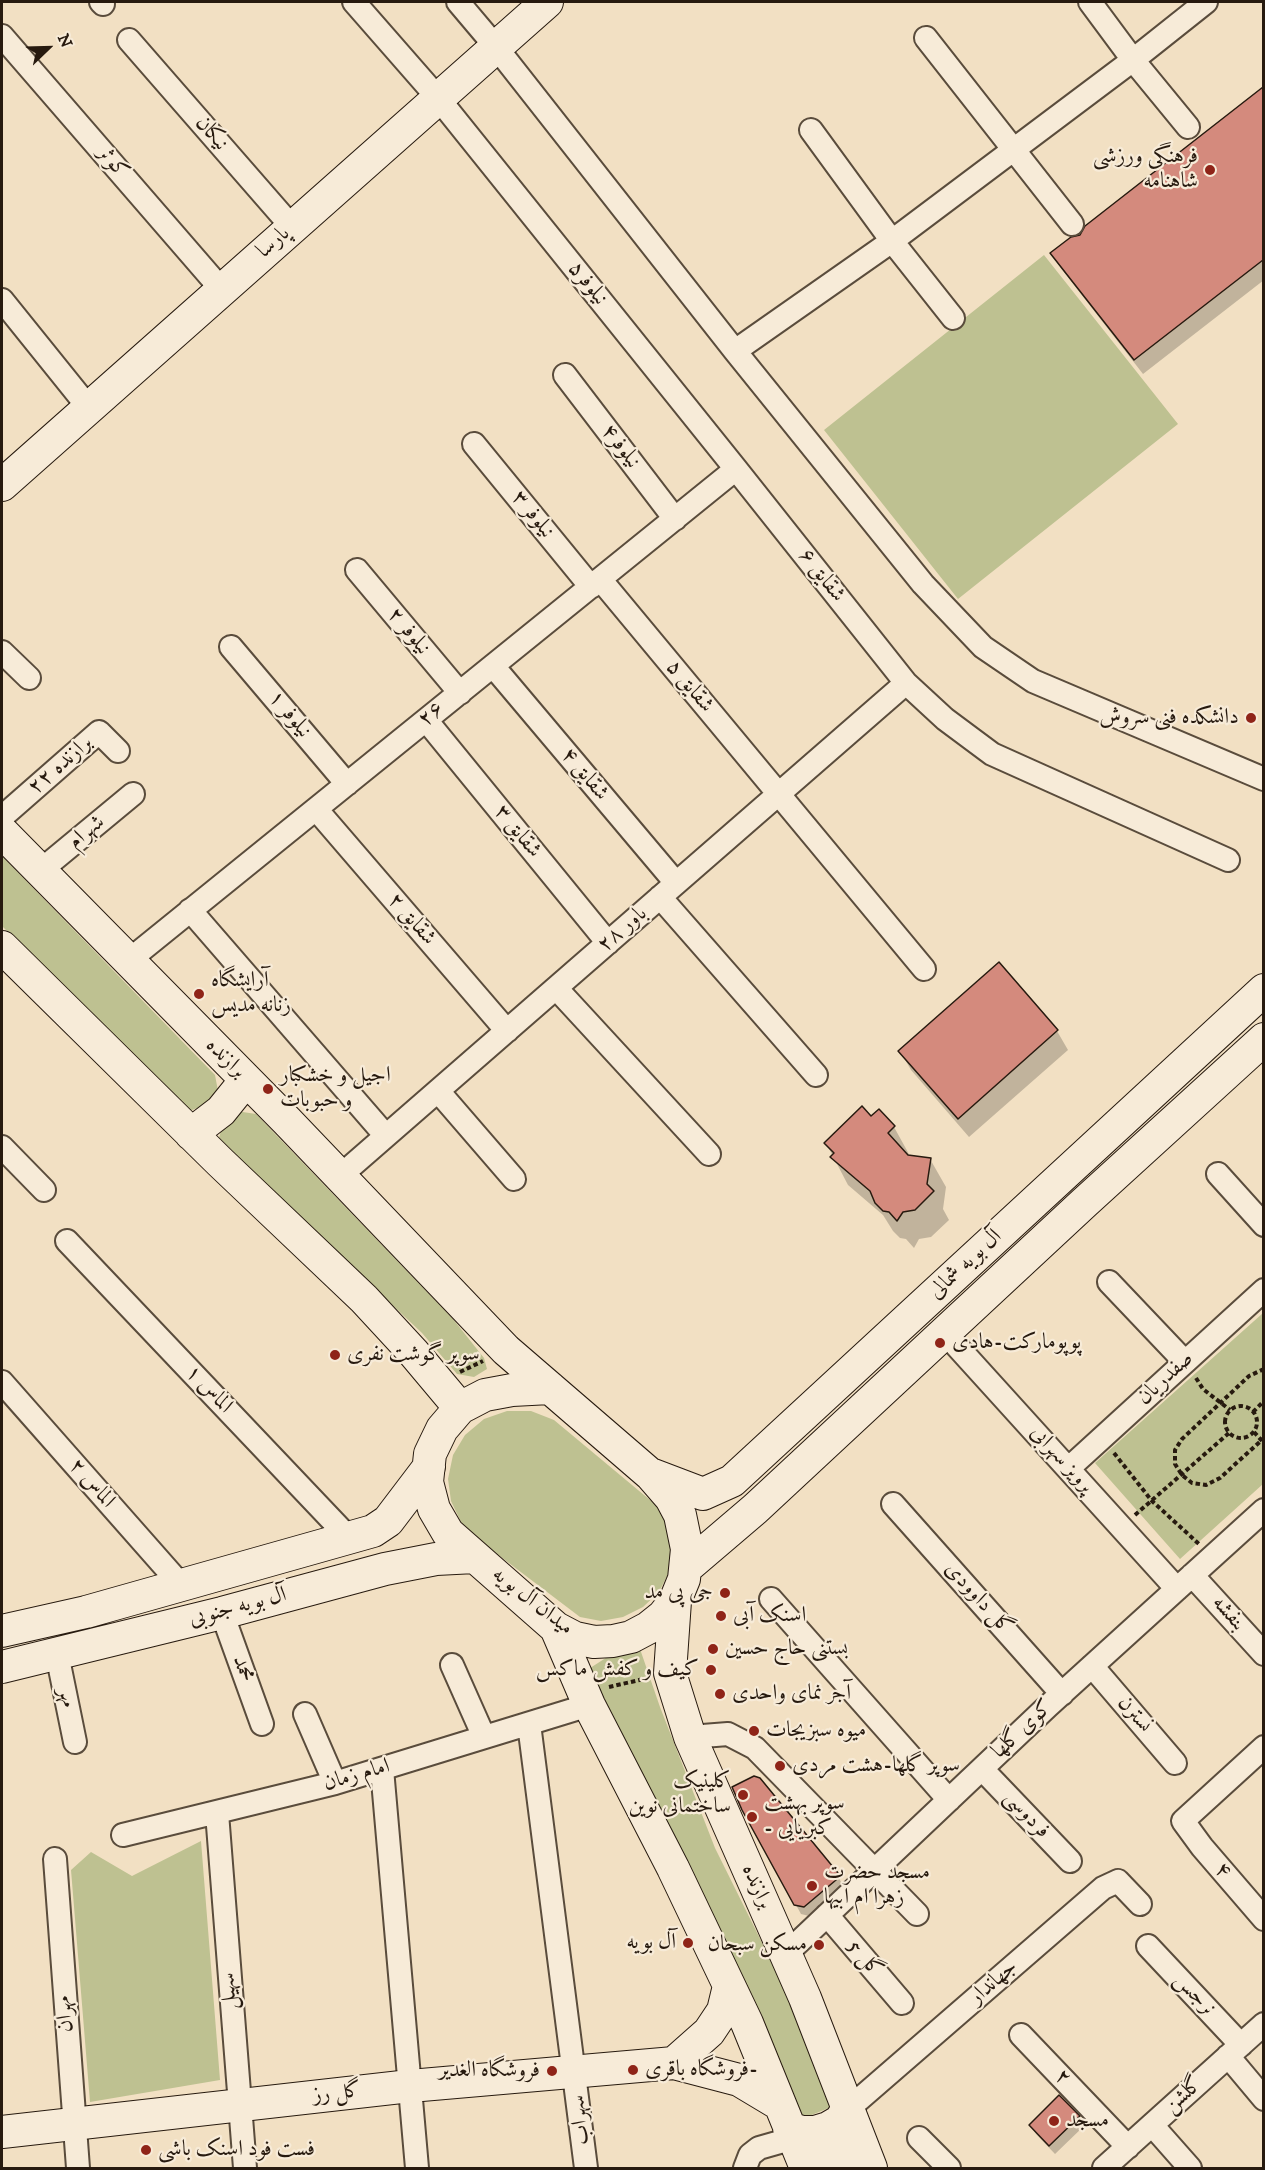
<!DOCTYPE html>
<html>
<head>
<meta charset="utf-8">
<style>
	body { margin:0 }
	#map { position:relative; width:1265px; height:2170px; overflow:hidden; background:#f2e0c3; font-family:"IM FELL DW Pica",serif }
	canvas { display:block }
	.frame { position:absolute; inset:0; border:3px solid #271a0f; pointer-events:none }
	.north { position:absolute; left:18px; top:18px; width:60px; height:60px; -webkit-text-stroke:4px #f7ebd8; paint-order:stroke; rotate:67deg; font-size:16px; font-weight:700; line-height:24px; text-align:center; color:#271a0f }
	.north::after { content:''; display:block; margin:auto; width:21px; height:27px; background:#271a0f; clip-path:polygon(50% 0,100% 100%,50% 72%,0 100%) }
</style>
</head>
<body>
<div id="map">
<canvas width="1265" height="2170"></canvas>
<div class="frame"></div>
<div class="north">N</div>
</div>
<script>
const ctx = document.querySelector('canvas').getContext('2d');
ctx.lineJoin = 'round';
function fillPath(path, color) { ctx.fillStyle = color; ctx.fill(path, 'evenodd'); }
const poly = rows => new Path2D(rows.map(r => 'M' + r).join(''));
function stroke(path, color, width, dash) { ctx.strokeStyle = color; ctx.lineWidth = width; ctx.lineCap = dash ? 'butt' : 'round'; ctx.setLineDash(dash || []); ctx.stroke(path); }
function write(font, color, halo, rows, align = 'center') {
  ctx.font = font + ' "IM FELL DW Pica",Amiri,serif'; ctx.lineWidth = 4.5; ctx.setLineDash([]); ctx.textBaseline = 'middle'; ctx.strokeStyle = halo; ctx.fillStyle = color; for (const [text, x, y, turn = 0] of rows) {
    ctx.save(); ctx.translate(x, y); ctx.rotate((+turn || 0) * Math.PI / 180); ctx.textAlign = isNaN(turn) ? turn : align; if (halo) ctx.strokeText(text, 0, 0); ctx.fillText(text, 0, 0); ctx.restore();
  }
}
fillPath(poly([
	[1044,255,1178,424,958,599,824,430],
	[2,856,215,1075,218,1091,205,1105,187,1112,2,926],
	[236,1111,256,1114,453,1319,484,1358,487,1369,474,1377,457,1374,422,1333,218,1141,224,1121],
	[1263,1313,1263,1484,1180,1559,1095,1463],
	[507,1411,531,1411,554,1420,656,1505,668,1526,673,1550,669,1572,659,1592,643,1607,623,1617,601,1621,580,1617,476,1538,461,1522,451,1501,448,1479,453,1455,465,1435,484,1419],
	[640,1649,660,1707,715,1848,786,1991,831,2107,802,2119,587,1670,612,1654],
	[201,1841,220,2080,90,2102,71,1870,91,1852,132,1876]
]), '#bec191');
fillPath(poly([
	[1264,89,1264,280,1143,374,1060,267,1052,253,1081,236,1086,227],
	[999,964,1057,1031,1068,1050,969,1137,911,1070,900,1051],
	[871,1118,894,1127,910,1156,930,1159,946,1187,943,1209,949,1220,931,1237,919,1239,914,1248,906,1239,900,1238,893,1231,883,1215,848,1185,826,1143],
	[743,1809,837,1874,842,1884,841,1889,809,1916,801,1914],
	[1059,2097,1079,2117,1084,2126,1055,2154,1036,2134,1030,2125]
]), '#0003');
const building = poly([
	[1263,87,1263,260,1134,360,1050,253,1071,237,1080,235,1085,226,1263,87],
	[999,962,1058,1030,958,1119,898,1051,999,962],
	[862,1106,871,1116,879,1109,895,1126,888,1133,908,1155,931,1158,927,1184,934,1191,915,1210,903,1212,897,1221,889,1212,883,1211,875,1203,870,1191,830,1157,834,1153,824,1143,862,1106],
	[754,1776,760,1778,838,1873,836,1880,804,1907,794,1905,742,1810,732,1787,754,1776],
	[1059,2095,1080,2116,1049,2146,1029,2125,1059,2095]
]);
fillPath(building, '#d48a7d');
stroke(building, '#271a0f', 1.5);
const street = poly([
	[101,2,103,4],
	[354,2,438,98,736,469,906,683,945,719,992,754,1228,860],
	[458,2,496,47,735,351,923,584,983,647,1033,681,1264,779],
	[1090,2,1133,60,1188,127],
	[2,36,222,290],
	[926,38,1072,224],
	[129,40,292,227],
	[811,130,892,241,953,318],
	[2,300,89,408],
	[735,351,892,241,1133,60,1206,2],
	[565,375,675,519],
	[474,444,591,587],
	[357,570,460,693],
	[600,579,924,969],
	[231,647,347,784],
	[2,652,29,678],
	[493,666,676,883],
	[426,720,608,943],
	[316,809,507,1031],
	[2,817,99,732,118,751],
	[40,871,133,794],
	[660,897,816,1075],
	[190,910,386,1136],
	[128,961,736,469],
	[556,988,709,1154],
	[438,1091,514,1179],
	[2,1147,44,1190],
	[1218,1174,1264,1225],
	[340,1176,906,683],
	[67,1241,349,1538],
	[1109,1282,1185,1362],
	[945,1333,1177,1589],
	[2,1382,181,1585],
	[1069,1468,1264,1290],
	[893,1504,1062,1694],
	[1192,1575,1264,1654],
	[771,1599,949,1800],
	[222,1613,262,1724],
	[57,1654,75,1742],
	[452,1665,484,1737],
	[1092,1666,1175,1763],
	[305,1714,335,1783],
	[529,1724,586,2168],
	[690,1737,728,1734,755,1748,917,1914],
	[1264,1747,1183,1821,1202,1847,1264,1919],
	[382,1769,417,2168],
	[982,1769,1070,1861],
	[217,1813,245,2168],
	[123,1835,335,1783,589,1705],
	[55,1859,78,2168],
	[827,1915,902,2003],
	[1148,1946,1241,2045],
	[786,1954,1048,1706,1264,1510],
	[1021,2035,1128,2147],
	[1228,2056,1264,2099],
	[847,2110,1103,1888,1118,1881,1140,1904],
	[1152,2125,1190,2168],
	[919,2138,949,2168],
	[745,2168,750,2155,759,2148,794,2138],
	[1104,2168,1264,2024]
]);
const secondary = poly([
	[2,485,547,2],
	[2,832,287,1121,506,1350,651,1475,671,1498,680,1515,687,1549,684,1579,675,1601,663,1616,648,1628,631,1637,613,1641,594,1642,575,1638,556,1628,448,1533,434,1509,427,1482,430,1454,442,1429,460,1408,485,1395,512,1390,550,1388],
	[2,947,220,1162,364,1299,413,1352,460,1408],
	[191,1134,221,1111,246,1080],
	[653,1475,703,1494,732,1481,1264,990],
	[687,1567,755,1509,1084,1203,1264,1039],
	[675,1601,670,1673,690,1737,805,1998,871,2168],
	[556,1628,589,1705,673,1868,747,2023,806,2168],
	[2,1631,86,1612,373,1531,388,1521,429,1467],
	[2,1667,222,1613,385,1569,436,1559,475,1557],
	[674,2063,709,2032,723,2011,729,1986],
	[789,2128,802,2132,815,2132,828,2128,840,2121,847,2110],
	[2,2132,410,2086,674,2063,739,2080,779,2104],
	[815,2168,826,2155,840,2151,855,2153,868,2161]
]);
stroke(street, '#5a4c3c', 26);
stroke(secondary, '#271a0f', 34);
stroke(poly([
	[1264,1369,1249,1376,1182,1439,1175,1450,1175,1464,1182,1475,1192,1483,1206,1485,1220,1478,1264,1438],
	[460,1372,483,1361],
	[1196,1378,1203,1389,1230,1410],
	'1225 1422a16 16 0 1 1 32 0a16 16 0 1 1-32 0Z',
	[1253,1412,1264,1401],
	[1254,1432,1264,1443],
	[1114,1453,1152,1501,1199,1544],
	[1135,1515,1229,1433],
	[609,1687,648,1678]
]), '#271a0f', 4, [4.5, 3]);
stroke(street, '#f7ebd8', 22);
stroke(secondary, '#f7ebd8', 32);
for (const [x, y, r, color] of [
	[1210,170,6,"#8f2418"],
	[1251,718,6,"#8f2418"],
	[199,994,6,"#8f2418"],
	[268,1089,6,"#8f2418"],
	[940,1343,6,"#8f2418"],
	[335,1355,6,"#8f2418"],
	[725,1593,6,"#8f2418"],
	[721,1616,6,"#8f2418"],
	[713,1649,6,"#8f2418"],
	[711,1670,6,"#8f2418"],
	[720,1694,6,"#8f2418"],
	[754,1731,6,"#8f2418"],
	[780,1766,6,"#8f2418"],
	[743,1795,6,"#8f2418"],
	[752,1817,6,"#8f2418"],
	[812,1886,6,"#8f2418"],
	[688,1943,6,"#8f2418"],
	[819,1945,6,"#8f2418"],
	[633,2070,6,"#8f2418"],
	[552,2071,6,"#8f2418"],
	[1054,2121,6,"#8f2418"],
	[146,2150,6,"#8f2418"]
]) { const dot = new Path2D(); dot.arc(x, y, r, 0, 2 * Math.PI); ctx.fillStyle = color; ctx.fill(dot); stroke(dot, '#f7ebd8', 2); }
write('22px', '#271a0f', '#f7ebd8', [
	["نیکان",211,134,49],
	["کوثر",112,163,49],
	["پارسا",274,243,-42],
	["نیلوفر۵",587,284,51],
	["نیلوفر۴",620,447,52],
	["نیلوفر ۳",532,515,51],
	["شقایق ۶",821,576,52],
	["نیلوفر ۲",408,632,50],
	["شقایق ۵",689,687,50],
	["نیلوفر ۱",289,715,50],
	["۲۶",432,715,-39],
	["برازنده ۲۲",61,766,-41],
	["شقایق ۴",584,775,50],
	["شقایق ۳",517,832,51],
	["شهرام",87,833,-40],
	["شقایق ۲",411,920,49],
	["باور ۲۸",623,930,-41],
	["برازنده",225,1059,45],
	["آل بویه شمالی",966,1265,-43],
	["صفدریان",1166,1379,-43],
	["الماس ۱",208,1390,46],
	["پرویز سهرابی",1061,1460,48],
	["الماس ۲",91,1484,49],
	["گل داوودی",978,1599,48],
	["میدان آل بویه",532,1602,38],
	["آل بویه جنوبی",238,1608,-15],
	["بنفشه",1228,1614,48],
	["محمد",242,1669,70],
	["مهر",66,1698,79],
	["نسترن",1134,1715,49],
	["کوی گلها",1023,1730,-43],
	["امام زمان",357,1776,-16],
	["فردوسی",1026,1815,47],
	["۴",1222,1871,49],
	["برازنده",756,1887,66],
	["گل 5",864,1959,50],
	["جهاندار",994,1983,-41],
	["سهیل",230,1991,-94],
	["نرجس",1194,1995,47],
	["مهران",66,2014,-94],
	["۲",1062,2078,46],
	["گل رز",337,2094,-6],
	["گلشن",1184,2096,-42],
	["سهراب",581,2120,-96]
]);
write('22px', '#271a0f', '#f7ebd8', [
	["فرهنگی ورزشی",1198,157,"right"],
	["شاهنامه",1198,182,"right"],
	["دانشکده فنی سروش",1239,718,"right"],
	["آرایشگاه",211,981],
	["زنانه مدیس",211,1006],
	["اجیل و خشکبار",280,1076],
	["و حبوبات",280,1101],
	["پوپومارکت-هادی",952,1343],
	["سوپر گوشت نفری",347,1355],
	["جی پی مد",713,1593,"right"],
	["اسنک آبی",733,1616],
	["بستنی حاج حسین",725,1649],
	["کیف و کفش ماکس",699,1670,"right"],
	["آجر نمای واحدی",732,1694],
	["میوه سبزیجات",766,1731],
	["سوپر گلها-هشت مردی",792,1766],
	["کلینیک",731,1782,"right"],
	["ساختمانی نوین",731,1807,"right"],
	["سوپر بهشت",764,1804],
	["- کبریایی",764,1829],
	["مسجد حضرت",824,1873],
	["زهرا ام ابیها",824,1898],
	["آل بویه",676,1943,"right"],
	["مسکن سبحان",807,1945,"right"],
	["فروشگاه باقری-",645,2070],
	["فروشگاه الغدیر",540,2071,"right"],
	["مسجد",1066,2121],
	["فست فود اسنک باشی",158,2150]
], 'left');
</script>
</body>
</html>
